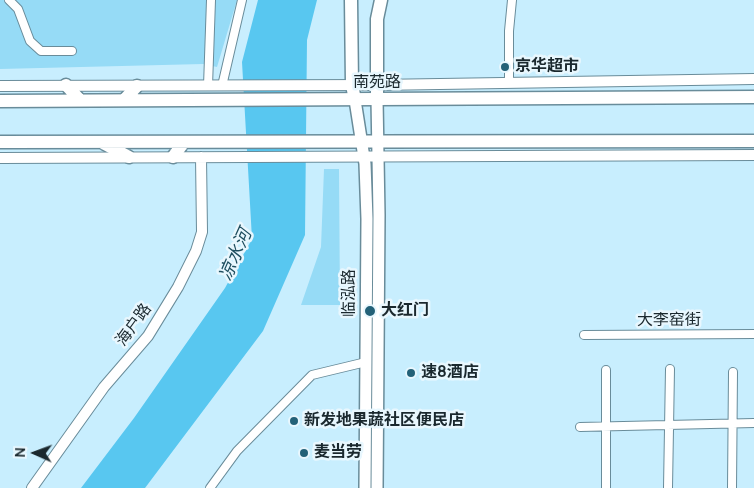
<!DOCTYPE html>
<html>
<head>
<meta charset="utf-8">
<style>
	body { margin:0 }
	#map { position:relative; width:754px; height:488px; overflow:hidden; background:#c8eefe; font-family:Manrope,sans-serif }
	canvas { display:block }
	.north { position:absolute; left:10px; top:428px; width:50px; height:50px; -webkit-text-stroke:4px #e8f7fe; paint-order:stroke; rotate:272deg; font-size:14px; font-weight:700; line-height:20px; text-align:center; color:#1a282e }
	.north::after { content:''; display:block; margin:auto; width:18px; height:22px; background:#1a282e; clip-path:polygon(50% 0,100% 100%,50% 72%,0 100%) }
</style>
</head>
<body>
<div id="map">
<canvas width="754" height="488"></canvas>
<div class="north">N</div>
</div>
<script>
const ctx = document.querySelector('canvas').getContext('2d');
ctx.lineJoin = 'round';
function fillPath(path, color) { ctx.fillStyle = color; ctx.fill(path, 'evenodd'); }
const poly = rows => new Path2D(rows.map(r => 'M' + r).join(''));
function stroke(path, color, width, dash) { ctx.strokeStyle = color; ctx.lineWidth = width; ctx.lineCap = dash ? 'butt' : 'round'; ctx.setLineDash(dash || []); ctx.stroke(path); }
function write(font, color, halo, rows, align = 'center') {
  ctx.font = font + ' Manrope,"Noto Sans SC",sans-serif'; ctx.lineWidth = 5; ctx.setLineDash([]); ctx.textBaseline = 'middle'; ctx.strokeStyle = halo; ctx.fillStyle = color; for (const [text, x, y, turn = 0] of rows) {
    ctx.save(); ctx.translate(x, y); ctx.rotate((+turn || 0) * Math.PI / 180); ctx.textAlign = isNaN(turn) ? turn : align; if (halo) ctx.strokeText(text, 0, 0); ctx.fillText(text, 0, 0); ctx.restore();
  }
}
fillPath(poly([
	[0,0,237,0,217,67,203,64,0,69],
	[324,169,339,169,340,305,301,305,321,247]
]), '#96dbf6');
fillPath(poly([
	[258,0,317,0,307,40,305,235,263,331,145,488,81,488,134,418,225,288,252,239,242,62]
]), '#58c7f0');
const minor = poly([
	[9,0,18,9,30,41,41,51,72,51],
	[509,82,509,31,512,0],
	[208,86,211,0],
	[222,86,242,0],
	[584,335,754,334],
	[580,427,754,423],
	[210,488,237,451,312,375,366,362],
	[606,488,606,370],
	[668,488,670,369],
	[732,488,733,372]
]);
const tertiary = poly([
	[0,86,377,85,754,79],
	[0,158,754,155],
	[32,488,104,387,148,336,178,287,196,251,202,232,201,157]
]);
const secondary = poly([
	[377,99,379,215,377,488],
	[355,100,365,164,367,219,365,488]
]);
const primary = poly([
	[351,0,352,85,355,100],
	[377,99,377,19,381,0]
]);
const trunk = poly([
	[66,85,80,100],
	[124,100,137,86],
	[0,101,754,97],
	[0,142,754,141],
	[103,143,129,157],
	[173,157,184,142]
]);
stroke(minor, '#698c9a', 10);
stroke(tertiary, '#698c9a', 12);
stroke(secondary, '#698c9a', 14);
stroke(primary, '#698c9a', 15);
stroke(trunk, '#698c9a', 15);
stroke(minor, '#fff', 8);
stroke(tertiary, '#fff', 10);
stroke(secondary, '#fff', 11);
stroke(primary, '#fff', 12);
stroke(trunk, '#fff', 12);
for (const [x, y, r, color] of [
	[505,67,5,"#236178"],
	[370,311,6,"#236178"],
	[411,373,5,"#236178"],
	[294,421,5,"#236178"],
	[304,453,5,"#236178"]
]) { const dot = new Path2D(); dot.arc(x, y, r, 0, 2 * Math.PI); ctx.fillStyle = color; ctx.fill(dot); stroke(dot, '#e8f7fe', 2); }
write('bold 16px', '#1a282e', '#e8f7fe', [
	["京华超市",515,67],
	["大红门",381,311],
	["速8酒店",421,373],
	["新发地果蔬社区便民店",304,421],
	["麦当劳",314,453]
], 'left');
write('16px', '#1a282e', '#e8f7fe', [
	["南苑路",377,83],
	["临泓路",350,293,-90],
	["大李窑街",669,321],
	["海户路",134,325,-54]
]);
write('italic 18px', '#1f4e5f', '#e8f7fe', [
	["凉水河",236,255,-66]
]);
</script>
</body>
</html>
